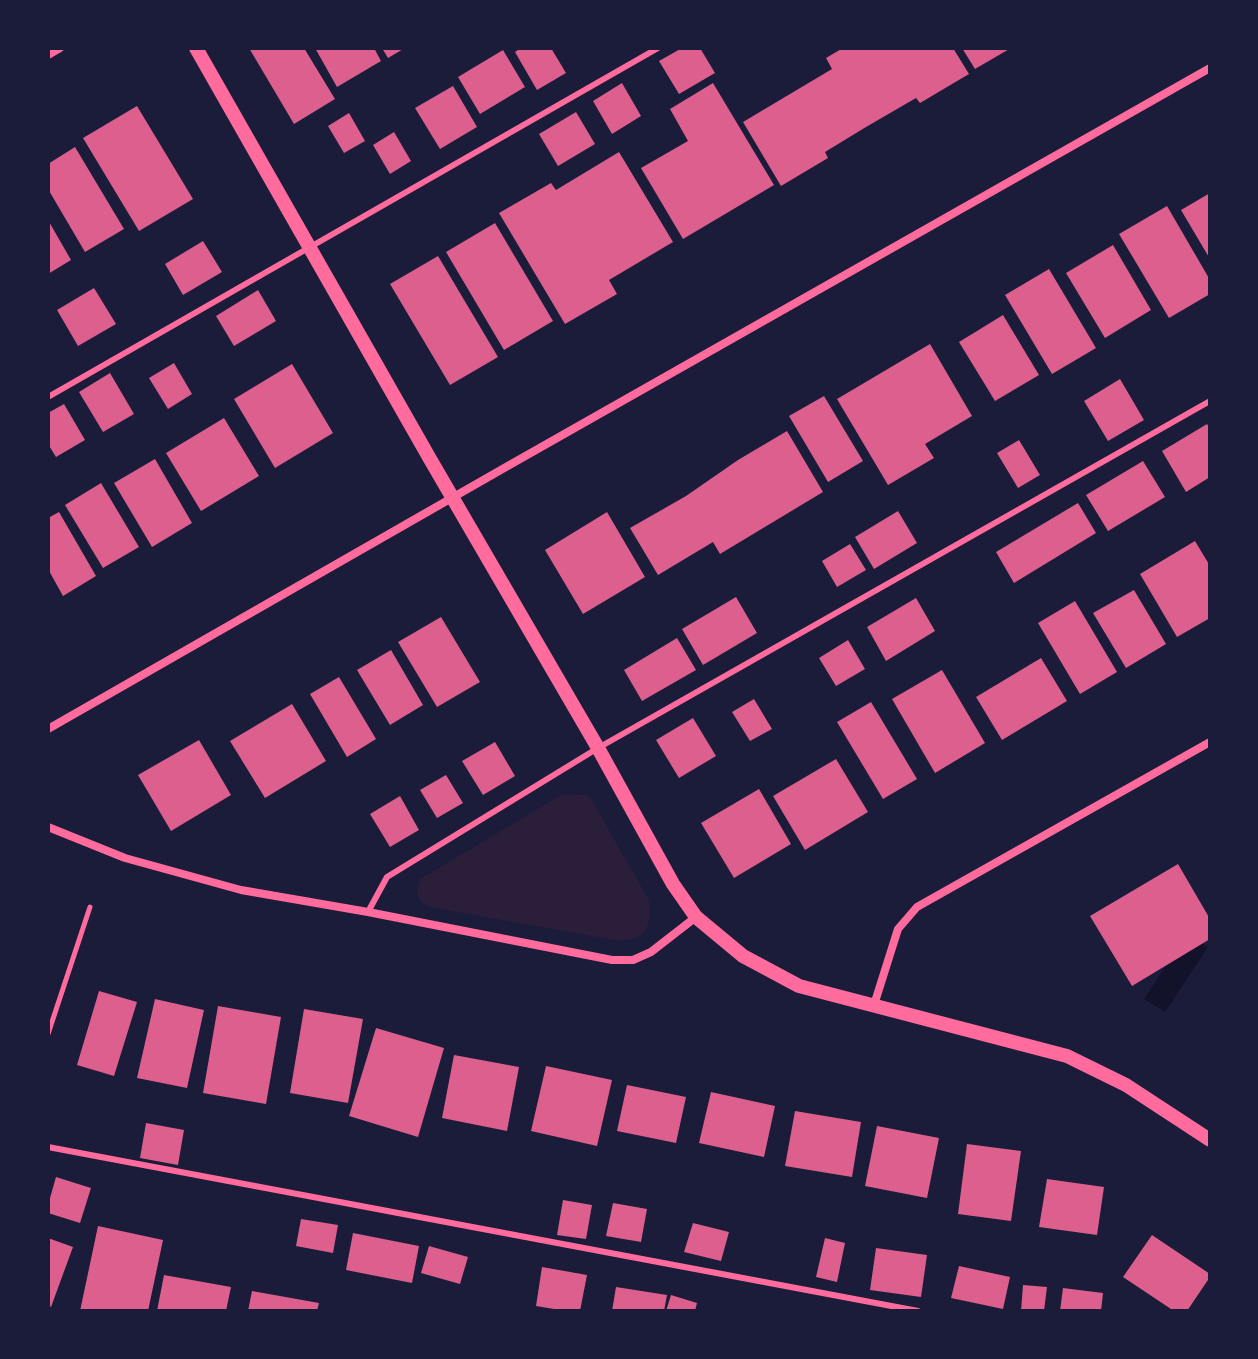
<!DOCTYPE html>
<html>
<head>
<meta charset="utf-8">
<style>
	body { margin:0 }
	#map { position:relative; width:1258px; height:1359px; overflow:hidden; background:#1b1b3a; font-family:"Source Sans 3",sans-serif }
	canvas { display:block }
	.frame { position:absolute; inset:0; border:50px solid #1b1b3a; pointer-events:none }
</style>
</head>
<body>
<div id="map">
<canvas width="1258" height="1359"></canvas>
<div class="frame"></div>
</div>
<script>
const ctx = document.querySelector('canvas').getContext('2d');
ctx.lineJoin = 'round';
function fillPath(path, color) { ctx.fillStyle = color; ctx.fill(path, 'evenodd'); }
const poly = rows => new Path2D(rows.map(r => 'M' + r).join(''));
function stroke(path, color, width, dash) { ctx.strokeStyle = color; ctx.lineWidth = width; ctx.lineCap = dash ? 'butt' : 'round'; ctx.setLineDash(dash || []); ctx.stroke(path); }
fillPath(poly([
	[563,794,585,795,591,799,649,900,650,918,647,928,643,933,636,938,620,941,429,907,422,902,418,896,418,888,420,879]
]), '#2a1e3b');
fillPath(poly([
	[1187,934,1208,947,1165,1012,1144,999]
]), '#12122b');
fillPath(poly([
	[249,48,304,48,335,99,294,124],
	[315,48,374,48,381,61,337,87],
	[382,48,405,48,388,58],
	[521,48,551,48,566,73,537,90,515,52],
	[682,48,700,48,715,73,679,94,659,61],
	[843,48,953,48,969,74,920,103,916,98,866,127,825,152,828,158,781,186,743,122,832,69,826,58],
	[962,48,1011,48,975,69],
	[503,50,525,87,480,114,458,77],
	[622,83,641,116,612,134,593,101],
	[713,83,774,185,683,239,641,168,688,141,670,109],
	[453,86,477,127,440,149,415,108],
	[137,106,193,199,139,231,83,138],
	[576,112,595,144,558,166,539,134],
	[349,113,365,141,344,153,328,126],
	[394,132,411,161,390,174,373,145],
	[75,147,124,229,85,252,48,189,48,164],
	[619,152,673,242,609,280,617,294,565,324,499,213,551,183,556,190],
	[1210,193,1210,259,1181,210],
	[1167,206,1210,280,1210,294,1169,318,1119,234],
	[48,220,71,260,48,274],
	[495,223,553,321,504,350,446,252],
	[203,241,222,272,183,295,165,264],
	[1113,245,1151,310,1105,338,1066,273],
	[438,256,498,357,450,385,390,284],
	[1049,269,1096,348,1052,374,1005,295],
	[94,288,116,324,78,346,57,310],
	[258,290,276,321,234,346,216,316],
	[1003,315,1039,375,995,401,959,342],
	[930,344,972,416,925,444,934,458,888,485,837,399],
	[174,363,192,394,168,409,149,378],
	[292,364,333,433,275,468,234,399],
	[110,373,134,414,103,432,79,392],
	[1120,379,1144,420,1108,441,1084,401],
	[824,396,863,461,828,482,789,416],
	[64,404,85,440,56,457,48,444,48,413],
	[224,418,259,476,201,511,166,453],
	[1207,424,1210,429,1210,477,1186,492,1162,451],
	[787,431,823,492,720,554,713,542,658,575,630,528,686,496,738,460],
	[1019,440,1040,475,1018,488,997,453],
	[155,459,192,523,152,547,114,483],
	[1143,461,1165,497,1108,531,1086,495],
	[101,483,139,547,103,568,65,505],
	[1078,503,1096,533,1014,583,996,552],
	[898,511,917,543,874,569,855,537],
	[59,512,96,576,63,596,48,569,48,518],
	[607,512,645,577,583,614,545,550],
	[1195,541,1210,566,1210,618,1177,637,1140,574],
	[850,544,866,570,837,587,822,561],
	[1134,590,1166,644,1126,668,1093,613],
	[736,597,757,633,703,665,682,629],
	[916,598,935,631,886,661,867,627],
	[1075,601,1117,672,1080,694,1038,623],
	[441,617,480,682,437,707,398,642],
	[677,638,696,670,642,701,624,670],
	[848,640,865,669,836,686,819,658],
	[391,650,423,705,390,725,357,670],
	[1041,658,1067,701,1002,740,976,697],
	[942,670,985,743,935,773,892,699],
	[339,677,376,739,347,757,310,694],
	[754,699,772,729,750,741,732,712],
	[871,702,917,779,883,799,837,722],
	[292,704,326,761,265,798,230,741],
	[693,718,716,756,679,778,656,740],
	[199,740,231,795,171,831,138,775],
	[495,742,515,776,483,795,462,761],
	[836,759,868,812,805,850,773,796],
	[446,775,463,803,437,818,420,790],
	[759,789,791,844,734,878,701,823],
	[400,796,419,830,390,847,370,814],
	[1178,864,1210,919,1210,939,1132,986,1090,916],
	[99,991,137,1002,114,1076,77,1065],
	[155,999,204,1010,187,1088,137,1078],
	[218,1006,281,1017,266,1104,203,1093],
	[304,1009,363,1019,348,1103,290,1093],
	[376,1028,444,1048,418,1137,349,1116],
	[454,1055,519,1067,507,1131,442,1118],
	[546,1066,612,1080,597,1146,531,1131],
	[627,1085,686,1097,676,1143,617,1131],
	[711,1092,775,1106,764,1157,699,1143],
	[795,1111,861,1122,852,1177,785,1166],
	[146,1123,184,1130,178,1165,140,1158],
	[877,1126,939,1138,927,1198,865,1186],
	[967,1144,1021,1151,1011,1221,958,1214],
	[56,1177,91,1188,80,1223,48,1213,48,1205],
	[1047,1179,1104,1187,1097,1235,1039,1227],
	[563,1200,592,1205,586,1239,557,1235],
	[613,1203,647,1209,641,1242,606,1236],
	[301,1219,338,1225,333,1253,296,1246],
	[693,1223,729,1232,721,1261,684,1252],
	[98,1226,163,1240,148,1311,80,1311],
	[353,1233,419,1246,412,1283,346,1270],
	[1152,1235,1210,1274,1210,1277,1187,1311,1174,1311,1123,1277],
	[48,1238,73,1247,51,1307,48,1305],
	[825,1238,845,1243,837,1282,816,1277],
	[429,1246,468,1257,460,1284,421,1273],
	[876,1248,927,1255,921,1297,870,1290],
	[959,1266,1010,1277,1003,1309,951,1298],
	[542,1267,587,1275,580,1311,566,1311,536,1306],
	[164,1275,231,1287,226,1311,157,1311],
	[1023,1285,1047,1287,1044,1311,1021,1311],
	[616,1287,667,1295,664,1311,612,1311],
	[1063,1288,1103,1293,1101,1311,1060,1311],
	[252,1291,319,1303,317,1311,248,1311],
	[671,1295,697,1303,695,1311,666,1311]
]), '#dd5f8e');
stroke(poly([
	[48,1034,90,907]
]), '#ff6b9d', 5);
stroke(poly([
	[48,397,658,48],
	[368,912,387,877,598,748,1210,401],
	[48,1147,918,1311]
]), '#ff6b9d', 6);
stroke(poly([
	[48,55,60,48],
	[48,729,506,467,1210,68],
	[48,827,125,858,241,890,368,912,612,960,633,960,651,952,696,917],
	[874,1005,898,929,917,907,1210,742]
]), '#ff6b9d', 8);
stroke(poly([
	[196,48,430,459,598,748,673,884,696,917,743,956,799,986,1067,1056,1126,1085,1210,1140]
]), '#ff6b9d', 14);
</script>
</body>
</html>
